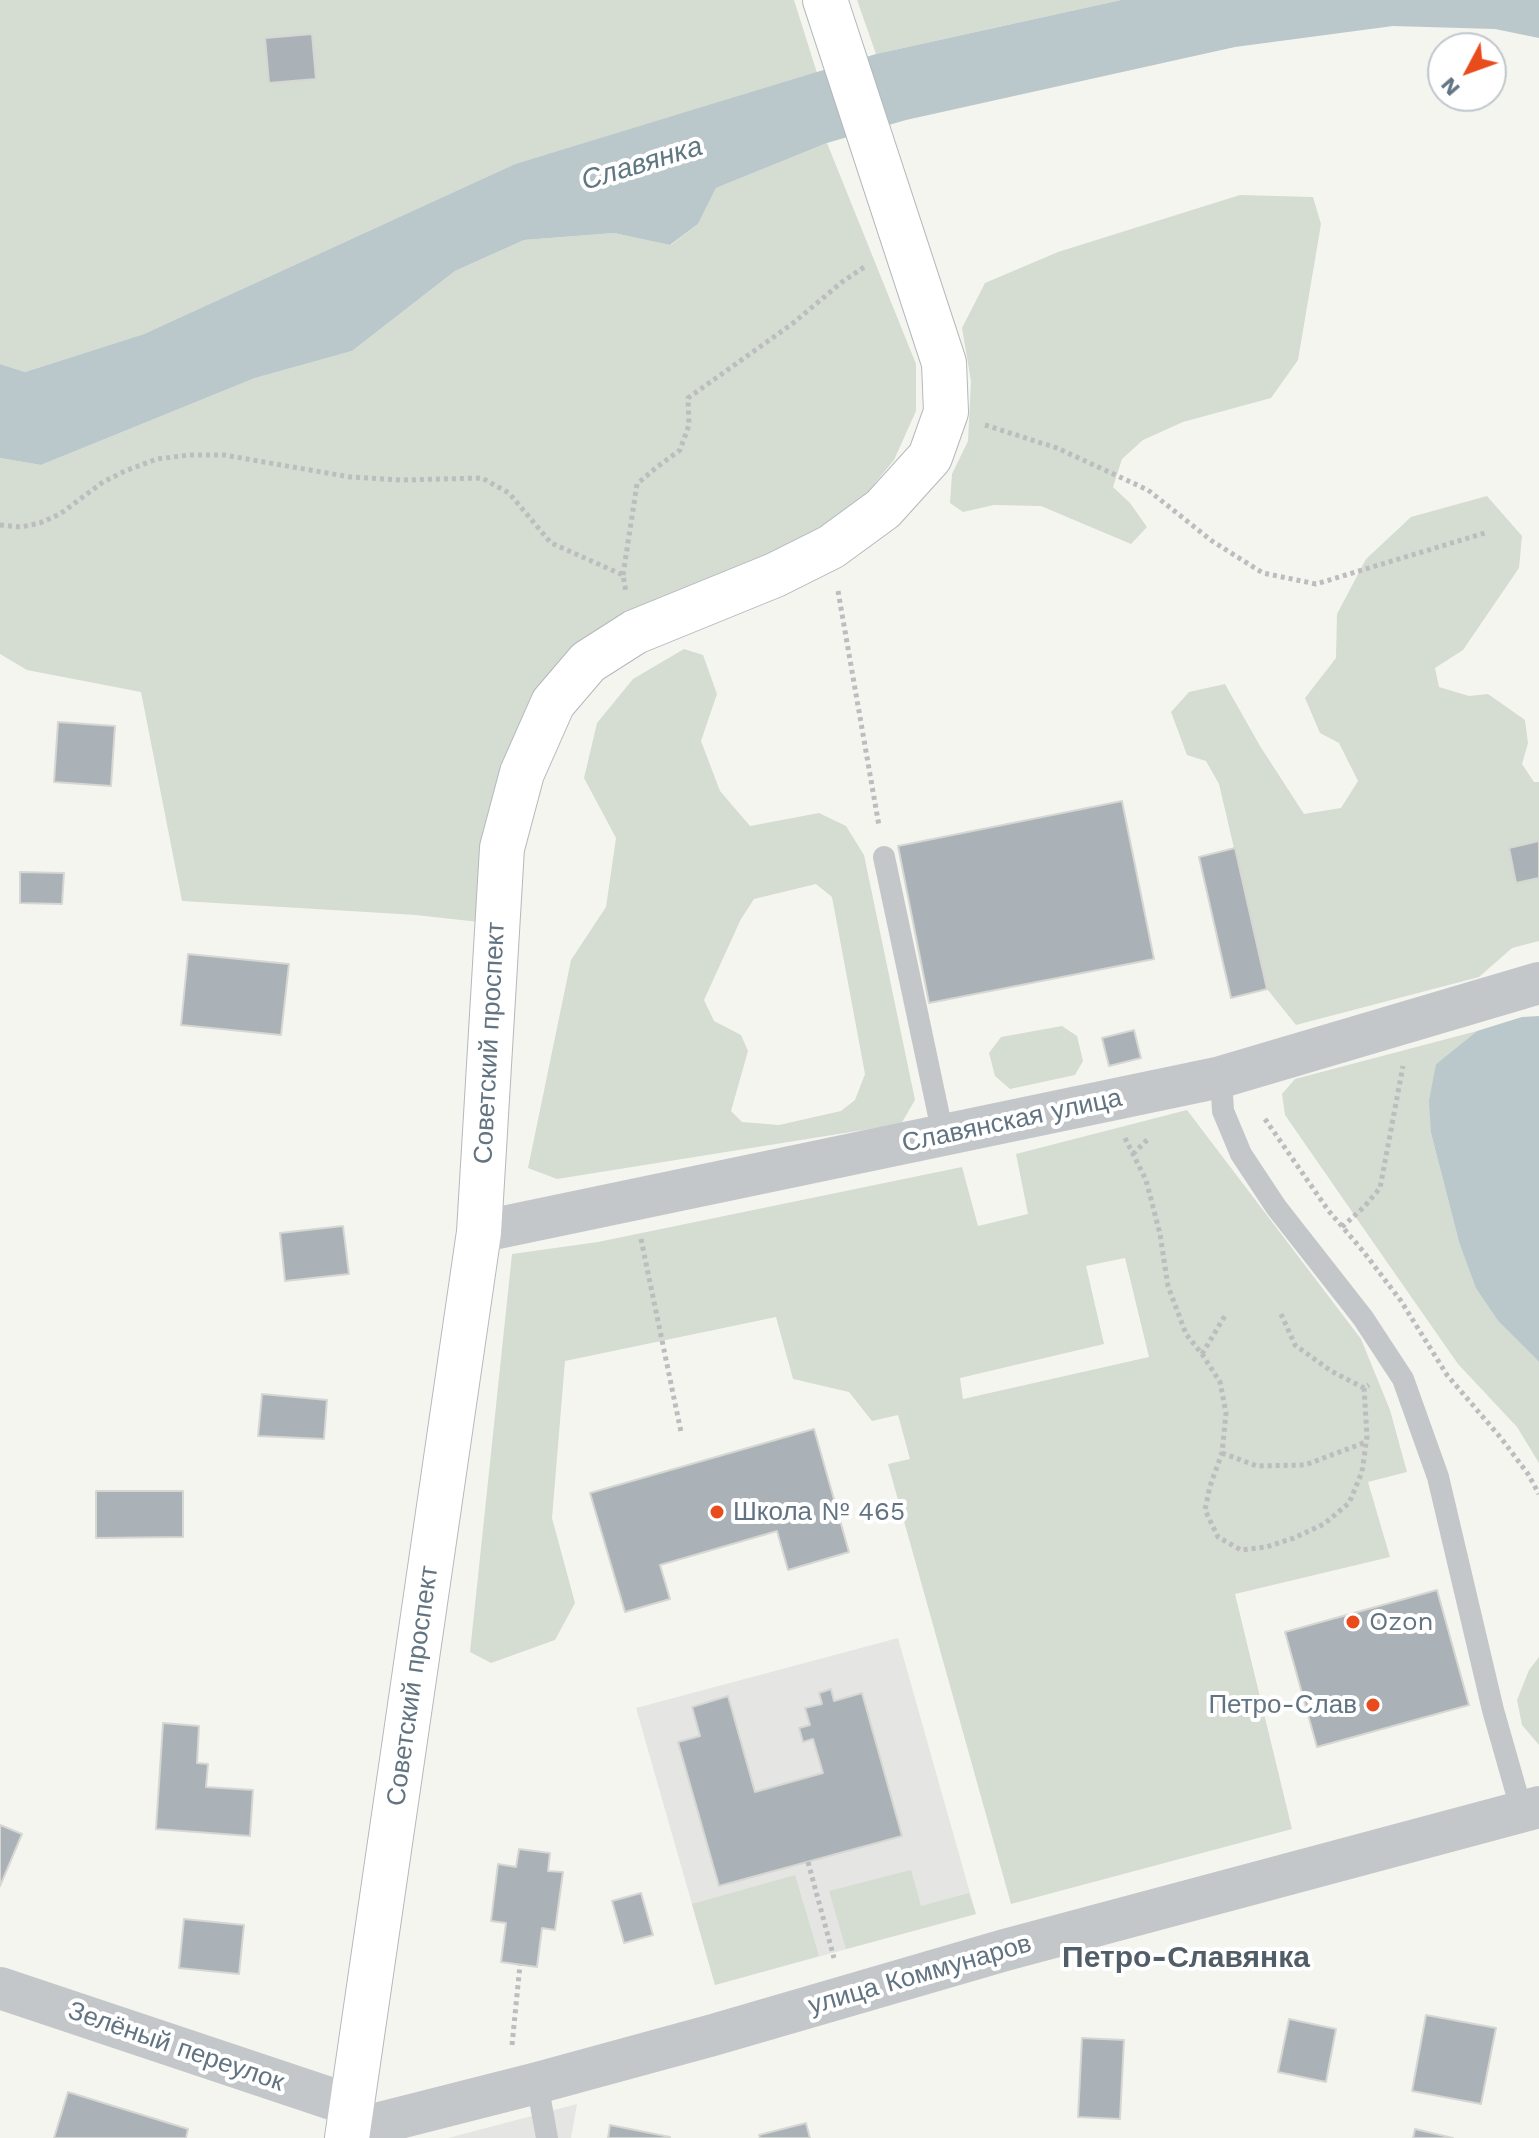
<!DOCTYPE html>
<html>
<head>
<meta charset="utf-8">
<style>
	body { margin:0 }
	#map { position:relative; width:1539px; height:2138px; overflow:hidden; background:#f5f5f0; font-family:"Work Sans",sans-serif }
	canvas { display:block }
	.north { position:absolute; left:1427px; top:32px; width:80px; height:80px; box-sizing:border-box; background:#fff; border:2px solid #c0c7cd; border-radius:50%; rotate:229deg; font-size:22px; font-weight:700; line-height:32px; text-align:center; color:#627482 }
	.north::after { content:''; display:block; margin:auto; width:28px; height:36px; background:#e94b1c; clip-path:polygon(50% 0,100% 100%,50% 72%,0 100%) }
</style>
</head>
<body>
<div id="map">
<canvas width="1539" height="2138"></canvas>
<div class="north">N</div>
</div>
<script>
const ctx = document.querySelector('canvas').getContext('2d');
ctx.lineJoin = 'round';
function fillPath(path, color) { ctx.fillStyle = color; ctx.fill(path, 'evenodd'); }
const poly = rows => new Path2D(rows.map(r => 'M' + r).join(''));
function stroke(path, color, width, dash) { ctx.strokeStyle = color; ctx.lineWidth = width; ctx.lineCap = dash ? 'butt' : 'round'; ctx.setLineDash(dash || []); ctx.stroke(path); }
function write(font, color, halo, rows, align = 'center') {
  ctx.font = font + ' "Work Sans",sans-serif'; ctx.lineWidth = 8; ctx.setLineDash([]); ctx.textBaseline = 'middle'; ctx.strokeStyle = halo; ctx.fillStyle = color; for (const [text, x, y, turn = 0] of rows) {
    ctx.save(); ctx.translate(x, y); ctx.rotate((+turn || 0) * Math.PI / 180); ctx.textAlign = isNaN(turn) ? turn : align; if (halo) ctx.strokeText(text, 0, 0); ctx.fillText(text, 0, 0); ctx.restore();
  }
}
fillPath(poly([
	[898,1638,976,1914,715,1985,636,1708],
	[577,2104,571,2138,448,2138]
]), '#e5e6e4');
fillPath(poly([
	[0,0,794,0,817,73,515,164,144,334,25,372,0,364],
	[857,0,1121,0,876,54],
	[827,143,916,364,916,411,894,460,858,504,825,535,691,594,513,743,486,821,480,859,479,922,416,915,182,901,141,692,27,670,0,654,0,458,41,465,255,378,352,351,455,271,524,240,614,233,671,245,698,224,716,188],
	[1240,195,1313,197,1321,224,1298,360,1271,398,1183,422,1143,440,1122,459,1113,487,1130,503,1147,527,1131,544,1041,506,994,505,963,512,950,503,952,474,968,441,971,381,962,328,985,283,1058,252],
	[1487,496,1522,536,1519,568,1463,650,1435,668,1439,687,1469,696,1488,694,1525,720,1528,743,1522,764,1534,782,1539,782,1539,941,1512,948,1479,977,1296,1025,1267,989,1219,784,1206,761,1187,755,1171,712,1189,692,1225,684,1260,746,1304,814,1341,808,1358,781,1339,743,1320,733,1305,698,1336,658,1337,614,1366,559,1411,517],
	[684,649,703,655,717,694,701,741,720,791,750,826,819,813,846,826,864,855,915,1100,901,1124,557,1179,528,1168,571,960,606,907,616,838,584,778,597,723,633,679],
	[816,884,832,897,865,1074,855,1100,841,1111,779,1125,742,1122,731,1111,748,1051,741,1035,714,1021,704,1000,741,919,754,899],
	[1062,1026,1077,1036,1083,1061,1075,1075,1010,1089,995,1076,989,1053,1001,1037],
	[1477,1031,1436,1064,1431,1133,1459,1242,1499,1322,1539,1362,1539,1463,1517,1427,1458,1364,1382,1255,1285,1115,1282,1094,1295,1079],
	[1187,1110,1361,1339,1390,1410,1407,1472,1368,1482,1390,1557,1235,1594,1292,1829,1011,1904,888,1464,910,1459,898,1415,872,1421,849,1392,793,1379,776,1317,565,1361,552,1518,575,1603,555,1640,491,1663,470,1652,512,1254,598,1242,962,1167,978,1226,1028,1214,1016,1154],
	[1125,1258,1149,1357,963,1399,960,1378,1104,1344,1086,1266],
	[1539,1657,1539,1745,1522,1725,1517,1700,1529,1670],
	[911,1870,921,1906,969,1893,976,1914,846,1949,829,1891],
	[795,1875,819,1956,715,1985,692,1904]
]), '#d5dcd1');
fillPath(poly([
	[1121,0,1539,0,1539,38,1495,29,1393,26,1235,47,906,120,827,143,716,188,698,224,670,245,614,233,524,240,455,271,352,351,255,378,41,465,0,458,0,364,25,372,144,334,515,164,876,54],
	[1539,1016,1539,1362,1499,1322,1476,1288,1459,1242,1431,1133,1429,1101,1436,1064,1477,1031,1522,1017]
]), '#bac7cb');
const building = poly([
	[312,34,316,79,269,83,265,38,312,34],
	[58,722,115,726,111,786,54,782,58,722],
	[1122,801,1154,959,929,1003,898,846,1122,801],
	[1539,841,1539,878,1516,883,1509,848,1539,841],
	[1235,848,1267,989,1231,998,1199,857,1235,848],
	[20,872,64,873,62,904,20,903,20,872],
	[188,954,289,964,281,1035,181,1025,188,954],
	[1134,1030,1141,1058,1109,1066,1102,1038,1134,1030],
	[343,1226,349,1274,285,1281,280,1233,343,1226],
	[262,1394,327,1400,324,1439,258,1436,262,1394],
	[814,1429,849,1552,788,1570,777,1531,660,1565,670,1599,625,1612,590,1493,814,1429],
	[96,1491,183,1491,183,1537,96,1538,96,1491],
	[1437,1590,1469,1705,1317,1747,1285,1632,1437,1590],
	[831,1689,834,1701,862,1693,902,1836,719,1886,678,1742,700,1736,692,1707,728,1696,755,1792,823,1773,813,1739,803,1742,799,1728,810,1725,805,1708,822,1704,819,1693,831,1689],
	[163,1723,199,1726,197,1763,208,1764,206,1787,253,1790,250,1836,156,1829,163,1723],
	[0,1825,22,1834,0,1886,0,1825],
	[519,1849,550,1853,548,1871,563,1872,555,1930,542,1928,537,1967,501,1962,506,1923,491,1921,498,1864,516,1867,519,1849],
	[641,1893,653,1935,624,1943,612,1901,641,1893],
	[184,1919,244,1925,239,1974,179,1968,184,1919],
	[1426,2015,1496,2028,1481,2104,1412,2091,1426,2015],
	[1289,2019,1336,2029,1326,2082,1278,2072,1289,2019],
	[1082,2038,1124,2040,1120,2119,1078,2117,1082,2038],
	[68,2092,188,2129,186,2138,54,2138,68,2092],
	[806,2123,810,2138,760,2138,759,2135,806,2123],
	[610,2125,670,2137,669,2138,608,2138,610,2125],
	[1415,2129,1453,2138,1413,2138,1415,2129]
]);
fillPath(building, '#aab2b7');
stroke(building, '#d6d6d3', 2);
const secondary = poly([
	[347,2138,479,1232,502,848,522,773,553,703,588,662,635,632,775,575,831,547,883,509,930,457,946,412,944,363,825,0]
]);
stroke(secondary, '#b3b9bd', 46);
stroke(poly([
	[985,425,1057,448,1148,490,1212,541,1263,573,1316,584,1488,532],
	[0,525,21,527,40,523,60,514,103,482,125,471,157,459,189,455,224,455,350,477,401,480,482,478,509,493,551,543,623,575,626,592],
	[623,575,637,484,657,467,680,450,689,425,688,398,792,324,842,282,867,265],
	[838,591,879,826],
	[1265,1119,1328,1210,1363,1251,1401,1301,1447,1375,1501,1438,1528,1474,1539,1494],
	[1125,1138,1146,1180,1160,1234,1168,1286,1186,1334,1202,1354,1220,1382,1226,1413,1222,1453,1210,1486,1205,1510,1218,1537,1241,1550,1266,1547,1294,1538,1324,1524,1349,1503,1362,1472,1367,1436,1364,1388,1369,1385],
	[1133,1154,1149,1138],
	[1342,1227,1364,1207,1380,1188,1403,1066],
	[641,1239,681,1432],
	[1281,1314,1295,1345,1331,1371,1364,1388],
	[1202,1354,1226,1314],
	[1222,1453,1257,1466,1305,1465,1366,1442],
	[808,1862,834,1958],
	[512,2045,520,1965]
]), '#bbbdbf', 5, [4, 4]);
stroke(poly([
	[884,857,943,1135],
	[1221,1077,1223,1111,1241,1154,1276,1207,1363,1318,1403,1379,1438,1477,1493,1710,1522,1812],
	[537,2083,547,2138]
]), '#c4c7ca', 22);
stroke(poly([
	[479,1232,1221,1077,1539,983],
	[0,1988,353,2106],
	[348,2131,537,2083,713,2035,1005,1950,1539,1807]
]), '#c4c7ca', 42);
stroke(secondary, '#fff', 44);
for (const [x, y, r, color] of [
	[717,1512,8,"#e94b1c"],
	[1353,1622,8,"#e94b1c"],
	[1373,1705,8,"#e94b1c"]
]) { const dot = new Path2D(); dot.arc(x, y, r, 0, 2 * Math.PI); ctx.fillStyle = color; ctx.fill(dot); stroke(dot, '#fff', 3); }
write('26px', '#627482', '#fff', [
	["Советский проспект",490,1043,-87],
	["Славянская улица",1012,1121,-12],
	["Советский проспект",413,1686,-82],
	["улица Коммунаров",920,1975,-16],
	["Зелёный переулок",176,2047,19]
]);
write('26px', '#627482', '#fff', [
	["Школа № 465",733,1512],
	["Ozon",1369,1622],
	["Петро-Слав",1357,1705,"right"]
], 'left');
write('italic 28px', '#5e7780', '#fff', [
	["Славянка",642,164,-17]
]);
write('bold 30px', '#515d67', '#fff', [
	["Петро-Славянка",1186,1958]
]);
</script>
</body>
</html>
